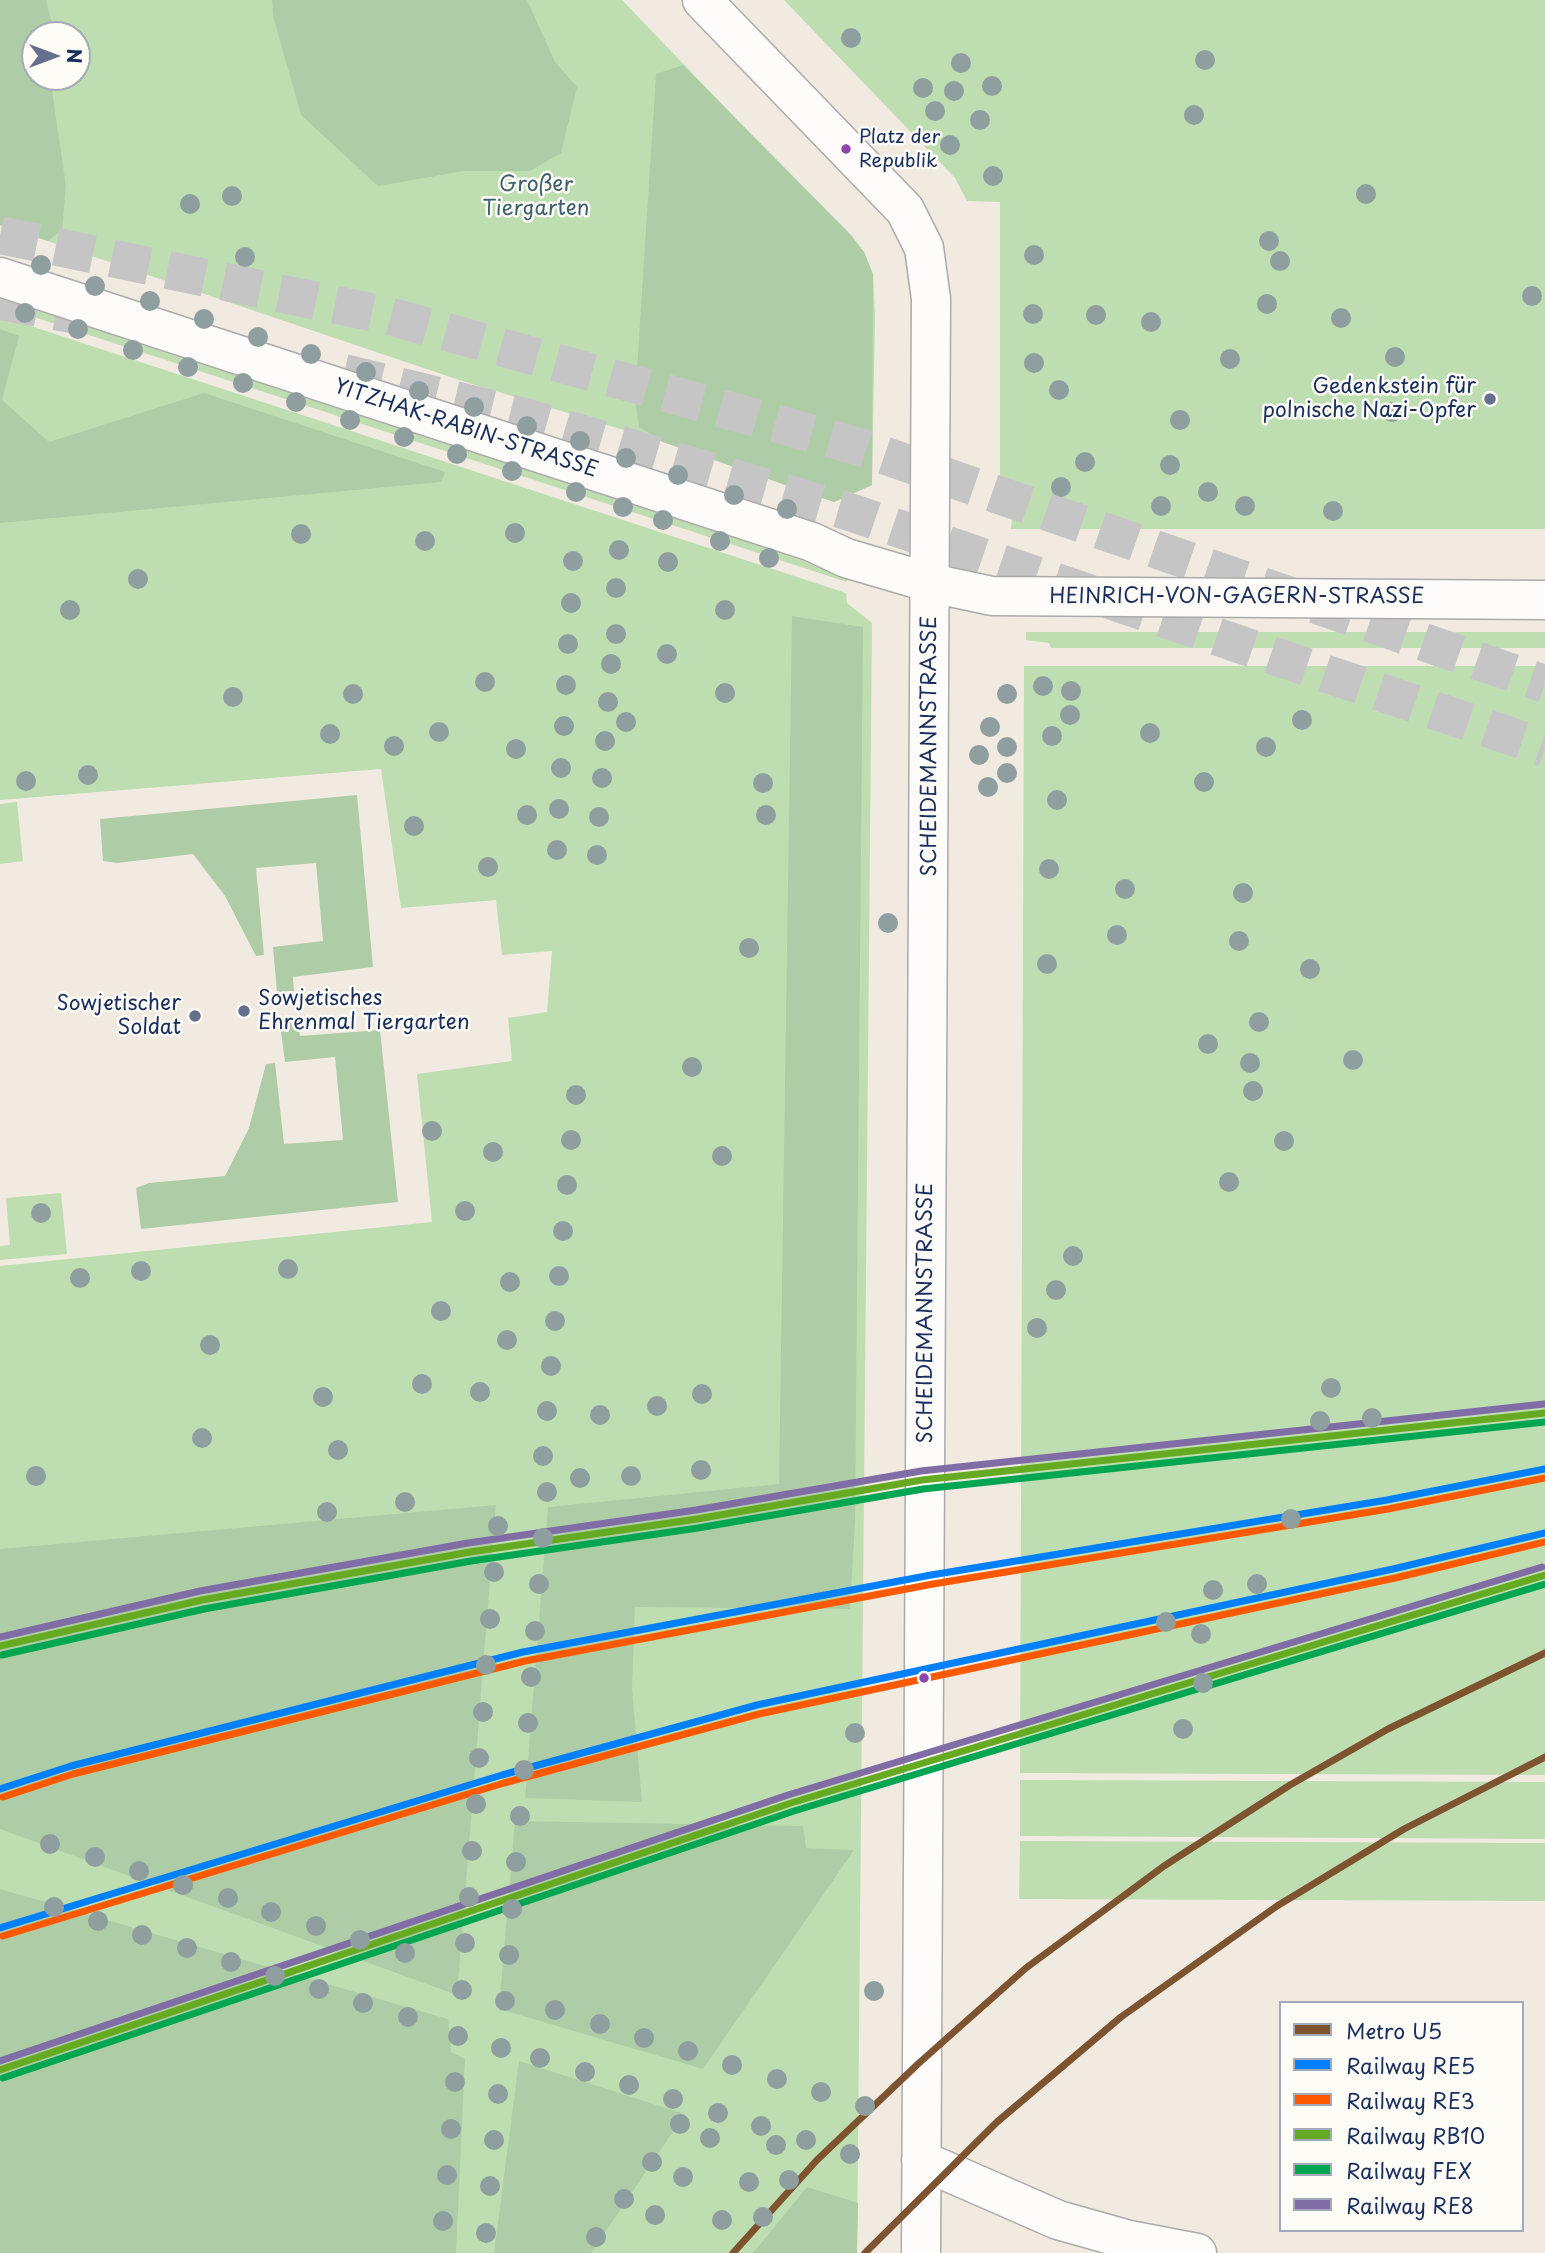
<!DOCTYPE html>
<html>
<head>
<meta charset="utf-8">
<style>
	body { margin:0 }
	#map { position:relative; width:1545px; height:2253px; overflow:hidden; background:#f1eae0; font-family:"Playpen Sans",sans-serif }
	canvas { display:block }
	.legend { position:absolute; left:1279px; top:2001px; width:245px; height:231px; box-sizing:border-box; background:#fdfcf7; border:2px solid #a3aaba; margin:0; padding:9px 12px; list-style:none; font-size:21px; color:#1b2f5e }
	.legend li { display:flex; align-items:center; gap:14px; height:35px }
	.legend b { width:35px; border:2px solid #a3aaba }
	.north { position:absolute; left:21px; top:21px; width:70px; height:70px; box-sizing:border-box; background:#fdfcf7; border:2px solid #a3aaba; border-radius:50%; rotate:90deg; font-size:19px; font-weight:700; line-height:28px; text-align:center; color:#1b2f5e }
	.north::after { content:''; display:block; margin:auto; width:24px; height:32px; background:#66708c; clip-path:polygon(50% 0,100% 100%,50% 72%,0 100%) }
</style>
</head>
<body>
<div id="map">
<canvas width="1545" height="2253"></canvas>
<ul class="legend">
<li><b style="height:9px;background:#7e5330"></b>Metro U5</li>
<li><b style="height:9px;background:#0080ff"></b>Railway RE5</li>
<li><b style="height:9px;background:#ff5900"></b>Railway RE3</li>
<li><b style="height:9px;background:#6a2"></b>Railway RB10</li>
<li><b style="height:9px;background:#00a651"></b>Railway FEX</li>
<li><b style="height:9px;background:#816da6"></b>Railway RE8</li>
</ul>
<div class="north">N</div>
</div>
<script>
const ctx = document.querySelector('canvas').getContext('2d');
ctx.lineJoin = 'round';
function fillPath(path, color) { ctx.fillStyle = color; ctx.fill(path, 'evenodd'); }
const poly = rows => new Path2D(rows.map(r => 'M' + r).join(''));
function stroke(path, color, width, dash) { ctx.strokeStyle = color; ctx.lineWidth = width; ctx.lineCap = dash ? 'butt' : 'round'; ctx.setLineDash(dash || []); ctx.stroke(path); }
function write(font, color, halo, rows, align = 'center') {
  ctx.font = font + ' "Playpen Sans",sans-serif'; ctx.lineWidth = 5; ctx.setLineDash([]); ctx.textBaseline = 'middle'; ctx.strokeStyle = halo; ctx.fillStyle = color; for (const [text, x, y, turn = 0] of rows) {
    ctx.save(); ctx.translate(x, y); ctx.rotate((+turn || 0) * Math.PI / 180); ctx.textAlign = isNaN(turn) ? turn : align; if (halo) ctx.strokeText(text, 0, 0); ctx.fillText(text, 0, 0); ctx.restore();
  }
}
fillPath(poly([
	[0,0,622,0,864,252,873,274,875,317,872,485,834,502,663,442,456,379,0,225],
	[35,35,77,35,77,77,35,77],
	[784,0,1545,0,1545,529,1011,529,1012,518,1000,516,1000,202,967,201,955,178],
	[0,295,603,493,847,576,847,582,0,306],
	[0,316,846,593,847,603,872,623,857,2253,0,2253,0,1266,432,1222,417,1074,512,1061,508,1018,547,1012,552,951,502,955,496,900,401,908,381,769,0,800],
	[1026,632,1545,632,1545,648,1051,648,1049,643,1026,640],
	[1024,666,1545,666,1545,1775,1020,1773],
	[17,802,23,861,0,864,0,804],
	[61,1193,67,1254,0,1260,0,1246,10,1245,6,1198],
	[1020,1780,1545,1782,1545,1839,1020,1836],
	[1020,1841,1545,1843,1545,1901,1019,1899]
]), '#bedeb2');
fillPath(poly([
	[0,0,46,0,52,23,49,35,35,35,35,77,50,77,66,186,62,230,48,241,0,225],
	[272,0,527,0,555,62,577,87,561,153,530,171,464,171,378,186,301,115,273,16],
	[683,65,851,235,864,252,873,274,872,485,834,502,663,442,639,427,635,400,656,74],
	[0,329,19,336,2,400,49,442,204,393,445,472,441,482,0,523],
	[792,616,863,627,855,1521,850,1609,635,1607,632,1689,642,1802,525,1798,548,1507,779,1484],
	[357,795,373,967,293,977,294,991,277,992,273,947,323,941,316,863,256,868,264,955,256,956,225,896,193,854,117,863,103,861,100,819],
	[298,1022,300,1036,380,1030,398,1202,141,1229,136,1188,149,1183,225,1176,249,1128,266,1064,275,1063,284,1144,343,1140,335,1057,285,1062,280,1024],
	[496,1505,457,1995,0,1829,0,1549],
	[515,1821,803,1826,806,1848,854,1850,703,2069,499,2009],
	[0,1889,448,2019,451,2052,465,2059,456,2253,0,2253],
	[519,2061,685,2114,591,2253,494,2253],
	[807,2187,858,2203,857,2253,753,2253]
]), '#aecda7');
stroke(poly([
	[0,235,389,316,860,447,1545,684],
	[0,301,77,315],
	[344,373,521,416,853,513,1545,748]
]), '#c6c5c6', 38, [38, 19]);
const minor = poly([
	[702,0,905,210,924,248,931,299,921,2253],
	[0,277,812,542,846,558,931,583,992,596,1545,600],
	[921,2160,1058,2220,1129,2240,1197,2253]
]);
stroke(minor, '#acaaaa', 41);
stroke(minor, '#fdfcfa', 38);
stroke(poly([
	[0,1789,71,1766,523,1652,931,1575,1387,1500,1545,1469],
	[0,1928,502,1775,757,1705,1393,1569,1545,1533]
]), '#0080ff', 7);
stroke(poly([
	[3,1797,73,1774,525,1661,933,1584,1388,1509,1545,1478],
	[3,1936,504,1783,759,1714,1395,1578,1545,1542]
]), '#ff5900', 7);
stroke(poly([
	[0,1646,202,1600,470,1552,697,1519,922,1480,1545,1413],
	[0,2070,791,1803,1545,1575]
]), '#6a2', 7);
stroke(poly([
	[2,1655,204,1609,471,1561,698,1528,923,1489,1545,1422],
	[3,2078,794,1811,1545,1584]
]), '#00a651', 7);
stroke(poly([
	[0,1637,200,1591,468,1543,696,1510,921,1471,1544,1404],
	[0,2061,788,1795,1542,1567]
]), '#816da6', 7);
stroke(poly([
	[733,2253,817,2160,919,2063,1026,1968,1164,1866,1290,1785,1388,1729,1545,1653],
	[865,2253,997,2122,1121,2017,1277,1906,1404,1829,1545,1757]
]), '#7e5330', 7);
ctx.fillStyle = '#8f9fa0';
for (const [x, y] of [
	[851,38],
	[1205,60],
	[961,63],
	[992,86],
	[923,88],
	[954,91],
	[935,111],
	[1194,115],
	[980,120],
	[950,145],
	[993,176],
	[1366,194],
	[232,196],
	[190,204],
	[1269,241],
	[1034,255],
	[245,257],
	[1280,261],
	[41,265],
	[95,286],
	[1532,296],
	[150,301],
	[1267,304],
	[25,313],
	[1033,314],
	[1096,315],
	[1341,318],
	[204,319],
	[1151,322],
	[78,329],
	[258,337],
	[133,350],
	[311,354],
	[1395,357],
	[1230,359],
	[1034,363],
	[188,367],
	[366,372],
	[243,383],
	[1059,390],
	[419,391],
	[296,402],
	[474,407],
	[1392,412],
	[350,420],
	[1180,420],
	[527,426],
	[404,437],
	[580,441],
	[457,454],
	[626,458],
	[1085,462],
	[1170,465],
	[512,471],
	[678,475],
	[1061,487],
	[576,492],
	[1208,492],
	[734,495],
	[1161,506],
	[1245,506],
	[623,507],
	[787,509],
	[1333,511],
	[663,520],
	[515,533],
	[301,534],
	[425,541],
	[720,541],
	[619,550],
	[769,558],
	[573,561],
	[668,562],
	[138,579],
	[616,588],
	[571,603],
	[70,610],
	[725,610],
	[616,634],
	[568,644],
	[667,654],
	[611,664],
	[485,682],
	[566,685],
	[1043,686],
	[1071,691],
	[725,693],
	[353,694],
	[1007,694],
	[233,697],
	[608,702],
	[1070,715],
	[1302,720],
	[626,722],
	[564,726],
	[990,727],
	[439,732],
	[1150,733],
	[330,734],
	[1052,736],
	[605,741],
	[394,746],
	[1007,747],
	[1266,747],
	[516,749],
	[979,755],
	[561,768],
	[1007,773],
	[88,775],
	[602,778],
	[26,781],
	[1204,782],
	[763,783],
	[988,787],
	[1057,800],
	[559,809],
	[527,815],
	[766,815],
	[599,817],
	[414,826],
	[557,850],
	[597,855],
	[488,867],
	[1049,869],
	[1125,889],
	[1243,893],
	[888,923],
	[1117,935],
	[1239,941],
	[749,948],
	[1047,964],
	[1310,969],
	[1259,1022],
	[1208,1044],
	[1353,1060],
	[1250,1063],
	[692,1067],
	[1253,1091],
	[576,1095],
	[432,1131],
	[571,1140],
	[1284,1141],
	[493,1152],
	[722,1156],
	[1229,1182],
	[567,1185],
	[465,1211],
	[41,1213],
	[563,1231],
	[1073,1256],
	[288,1269],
	[141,1271],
	[559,1276],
	[80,1278],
	[510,1282],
	[1056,1290],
	[441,1311],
	[555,1321],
	[1037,1328],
	[507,1340],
	[210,1345],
	[551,1366],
	[422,1384],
	[1331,1388],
	[480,1392],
	[702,1394],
	[323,1397],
	[657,1406],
	[547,1411],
	[600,1415],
	[1372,1418],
	[1320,1421],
	[202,1438],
	[338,1450],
	[543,1456],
	[701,1470],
	[36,1476],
	[631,1476],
	[580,1478],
	[547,1492],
	[405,1502],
	[327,1512],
	[1291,1519],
	[498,1526],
	[543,1538],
	[494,1572],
	[539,1584],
	[1257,1584],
	[1213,1590],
	[490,1619],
	[1166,1622],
	[535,1631],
	[1201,1634],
	[486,1665],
	[531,1677],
	[1203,1683],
	[483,1712],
	[528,1723],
	[1183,1729],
	[855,1733],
	[479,1758],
	[524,1770],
	[476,1804],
	[520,1816],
	[50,1844],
	[472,1851],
	[95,1857],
	[516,1862],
	[139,1871],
	[183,1885],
	[469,1897],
	[228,1898],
	[54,1907],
	[512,1909],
	[271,1912],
	[98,1921],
	[316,1926],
	[142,1935],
	[360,1940],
	[465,1943],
	[187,1948],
	[405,1953],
	[509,1955],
	[231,1962],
	[275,1976],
	[319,1989],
	[462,1990],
	[874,1991],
	[505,2001],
	[363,2003],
	[555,2010],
	[408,2017],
	[600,2024],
	[458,2036],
	[644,2038],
	[501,2048],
	[688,2051],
	[540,2058],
	[732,2065],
	[585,2072],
	[777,2079],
	[455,2082],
	[629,2085],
	[821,2092],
	[498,2094],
	[673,2099],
	[865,2106],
	[718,2113],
	[680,2124],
	[761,2126],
	[451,2129],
	[710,2138],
	[494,2140],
	[806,2140],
	[776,2145],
	[850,2154],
	[652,2162],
	[447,2175],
	[683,2177],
	[789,2180],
	[749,2182],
	[490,2186],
	[624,2199],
	[655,2215],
	[763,2217],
	[722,2220],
	[443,2221],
	[486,2233],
	[596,2237]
]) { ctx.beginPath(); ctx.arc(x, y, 10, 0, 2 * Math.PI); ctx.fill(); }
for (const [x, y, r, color] of [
	[846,149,6,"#8e44ad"],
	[1490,399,7,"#66708c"],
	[244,1011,7,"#66708c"],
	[195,1016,7,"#66708c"],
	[924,1678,6,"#8e44ad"]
]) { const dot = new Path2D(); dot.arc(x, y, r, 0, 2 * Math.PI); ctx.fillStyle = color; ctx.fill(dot); stroke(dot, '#fdfcf7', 2.5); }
write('19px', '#1b2f5e', '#fdfcf7', [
	["Platz der",859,138],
	["Republik",859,162]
], 'left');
write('21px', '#3f616c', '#fdfcf7', [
	["Großer",536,185],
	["Tiergarten",536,209]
]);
write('21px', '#1b2f5e', '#fdfcf7', [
	["Gedenkstein für",1476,387],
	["polnische Nazi-Opfer",1476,411],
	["Sowjetisches",258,999,"left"],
	["Ehrenmal Tiergarten",258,1023,"left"],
	["Sowjetischer",181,1004],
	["Soldat",181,1028]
], 'right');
write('21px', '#1b2f5e', '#fdfcf7', [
	["YITZHAK-RABIN-STRASSE",466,429,18],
	["HEINRICH-VON-GAGERN-STRASSE",1237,597],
	["SCHEIDEMANNSTRASSE",930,746,-90],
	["SCHEIDEMANNSTRASSE",926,1313,-90]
]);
</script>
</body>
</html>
